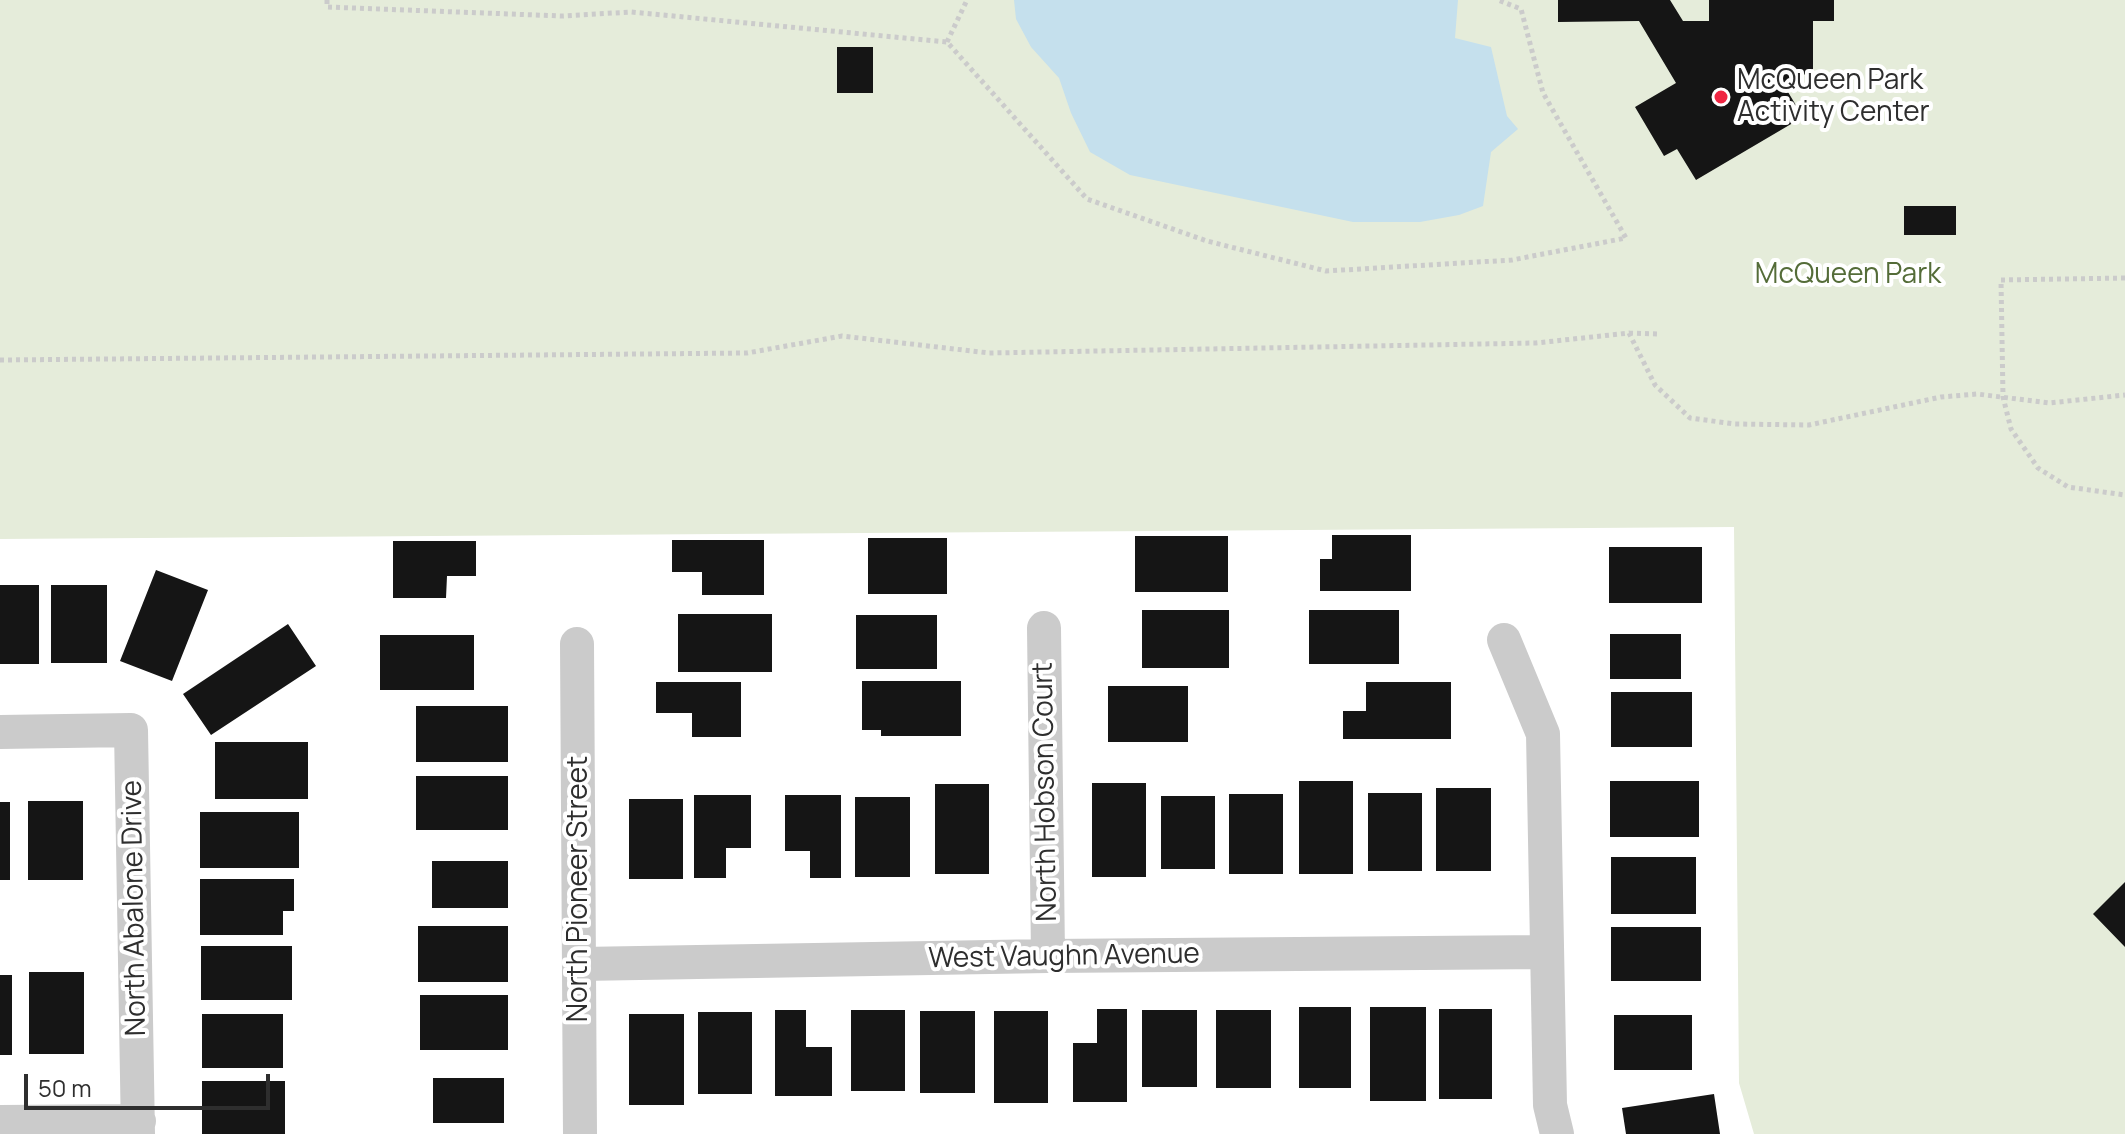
<!DOCTYPE html>
<html>
<head>
<meta charset="utf-8">
<style>
	body { margin:0 }
	#map { position:relative; width:2125px; height:1134px; overflow:hidden; background:#fff; font-family:Manrope,sans-serif }
	canvas { display:block }
	.scale { position:absolute; left:24px; top:1074px; width:246px; height:36px; box-sizing:border-box; border:4px solid #2e2e2e; border-top:0; padding-left:10px; font-size:24px; line-height:28px; white-space:nowrap; color:#2e2e2e; -webkit-text-stroke:6px #fff; paint-order:stroke }
</style>
</head>
<body>
<div id="map">
<canvas width="2125" height="1134"></canvas>
<div class="scale">50 m</div>
</div>
<script>
const ctx = document.querySelector('canvas').getContext('2d');
ctx.lineJoin = 'round';
function fillPath(path, color) { ctx.fillStyle = color; ctx.fill(path, 'evenodd'); }
const poly = rows => new Path2D(rows.map(r => 'M' + r).join(''));
function stroke(path, color, width, dash) { ctx.strokeStyle = color; ctx.lineWidth = width; ctx.lineCap = dash ? 'butt' : 'round'; ctx.setLineDash(dash || []); ctx.stroke(path); }
function write(font, color, halo, rows, align = 'center') {
  ctx.font = font + ' Manrope,sans-serif'; ctx.lineWidth = 8; ctx.setLineDash([]); ctx.textBaseline = 'middle'; ctx.strokeStyle = halo; ctx.fillStyle = color; for (const [text, x, y, turn = 0] of rows) {
    ctx.save(); ctx.translate(x, y); ctx.rotate((+turn || 0) * Math.PI / 180); ctx.textAlign = isNaN(turn) ? turn : align; if (halo) ctx.strokeText(text, 0, 0); ctx.fillText(text, 0, 0); ctx.restore();
  }
}
fillPath(poly([
	[0,0,2125,0,2125,1134,1754,1134,1739,1083,1734,527,0,539]
]), '#e5ecda');
fillPath(poly([
	[1014,0,1458,0,1455,38,1491,47,1507,116,1518,129,1491,152,1483,206,1459,215,1420,222,1353,222,1130,175,1090,152,1071,113,1059,78,1031,47,1016,19]
]), '#c5e0ed');
fillPath(poly([
	[1558,0,1670,0,1683,21,1709,21,1709,0,1834,0,1834,21,1813,21,1813,69,1785,87,1803,117,1696,180,1677,149,1664,156,1635,107,1676,83,1639,21,1558,22],
	[837,47,873,47,873,93,837,93],
	[1904,206,1956,206,1956,235,1904,235],
	[1332,535,1411,535,1411,591,1320,591,1320,559,1332,559],
	[1135,536,1228,536,1228,592,1135,592],
	[868,538,947,538,947,594,868,594],
	[672,540,764,540,764,595,702,595,702,572,672,572],
	[393,541,476,541,476,576,447,576,446,598,393,598],
	[1609,547,1702,547,1702,603,1609,603],
	[156,570,208,590,172,681,120,661],
	[0,585,39,585,39,664,0,664],
	[51,585,107,585,107,663,51,663],
	[1142,610,1229,610,1229,668,1142,668],
	[1309,610,1399,610,1399,664,1309,664],
	[678,614,772,614,772,672,678,672],
	[856,615,937,615,937,669,856,669],
	[288,624,316,666,211,735,183,694],
	[1610,634,1681,634,1681,679,1610,679],
	[380,635,474,635,474,690,380,690],
	[862,681,961,681,961,736,881,736,881,730,862,730],
	[656,682,741,682,741,737,692,737,692,713,656,713],
	[1366,682,1451,682,1451,739,1343,739,1343,711,1366,711],
	[1108,686,1188,686,1188,742,1108,742],
	[1611,692,1692,692,1692,747,1611,747],
	[416,706,508,706,508,762,416,762],
	[215,742,308,742,308,799,215,799],
	[416,776,508,776,508,830,416,830],
	[1299,781,1353,781,1353,874,1299,874],
	[1610,781,1699,781,1699,837,1610,837],
	[1092,783,1146,783,1146,877,1092,877],
	[935,784,989,784,989,874,935,874],
	[1436,788,1491,788,1491,871,1436,871],
	[1368,793,1422,793,1422,871,1368,871],
	[1229,794,1283,794,1283,874,1229,874],
	[694,795,751,795,751,848,726,848,726,878,694,878],
	[785,795,841,795,841,878,810,878,810,851,785,851],
	[1161,796,1215,796,1215,869,1161,869],
	[855,797,910,797,910,877,855,877],
	[629,799,683,799,683,879,629,879],
	[28,801,83,801,83,880,28,880],
	[0,802,10,802,10,880,0,880],
	[200,812,299,812,299,868,200,868],
	[1611,857,1696,857,1696,914,1611,914],
	[432,861,508,861,508,908,432,908],
	[200,879,294,879,294,911,283,911,283,935,200,935],
	[2125,882,2125,947,2093,914],
	[418,926,508,926,508,982,418,982],
	[1611,927,1701,927,1701,981,1611,981],
	[201,946,292,946,292,1000,201,1000],
	[29,972,84,972,84,1054,29,1054],
	[0,975,12,975,12,1055,0,1055],
	[420,995,508,995,508,1050,420,1050],
	[1299,1007,1351,1007,1351,1088,1299,1088],
	[1370,1007,1426,1007,1426,1101,1370,1101],
	[1097,1009,1127,1009,1127,1102,1073,1102,1073,1043,1097,1043],
	[1439,1009,1492,1009,1492,1099,1439,1099],
	[775,1010,806,1010,806,1047,832,1047,832,1096,775,1096],
	[851,1010,905,1010,905,1091,851,1091],
	[1142,1010,1197,1010,1197,1087,1142,1087],
	[1216,1010,1271,1010,1271,1088,1216,1088],
	[920,1011,975,1011,975,1093,920,1093],
	[994,1011,1048,1011,1048,1103,994,1103],
	[698,1012,752,1012,752,1094,698,1094],
	[202,1014,283,1014,283,1068,202,1068],
	[629,1014,684,1014,684,1105,629,1105],
	[1614,1015,1692,1015,1692,1070,1614,1070],
	[433,1078,504,1078,504,1123,433,1123],
	[202,1081,285,1081,285,1134,202,1134],
	[1714,1094,1720,1134,1626,1134,1622,1108]
]), '#151515');
stroke(poly([
	[327,0,327,7,562,16,631,12,947,42,1087,199,1207,241,1326,271,1512,260,1626,238,1543,93,1521,9,1498,0],
	[947,42,967,0],
	[2125,278,2001,280,2003,397,2011,429,2038,468,2068,487,2125,495],
	[1629,333,1660,334],
	[0,360,747,353,842,336,989,353,1536,343,1629,333,1655,385,1690,418,1735,424,1809,425,1941,397,1977,394,2049,403,2125,395]
]), '#cbcbcb', 5, [4, 4]);
stroke(poly([
	[1044,628,1048,956],
	[1504,640,1543,734,1550,1105,1557,1134],
	[577,644,580,1134],
	[0,732,131,730,138,1134],
	[581,964,1048,956,1547,952],
	[0,1122,139,1121]
]), '#cbcbcb', 34);
for (const [x, y, r, color] of [
	[1721,97,8,"#ef2542"]
]) { const dot = new Path2D(); dot.arc(x, y, r, 0, 2 * Math.PI); ctx.fillStyle = color; ctx.fill(dot); stroke(dot, '#fff', 3); }
write('28px', '#2e2e2e', '#fff', [
	["McQueen Park",1737,81],
	["Activity Center",1737,113]
], 'left');
write('28px', '#546c38', '#fff', [
	["McQueen Park",1848,275]
]);
write('28px', '#2e2e2e', '#fff', [
	["North Hobson Court",1046,792,-91],
	["North Pioneer Street",579,889,-90],
	["North Abalone Drive",135,908,-91],
	["West Vaughn Avenue",1064,957,-1]
]);
</script>
</body>
</html>
